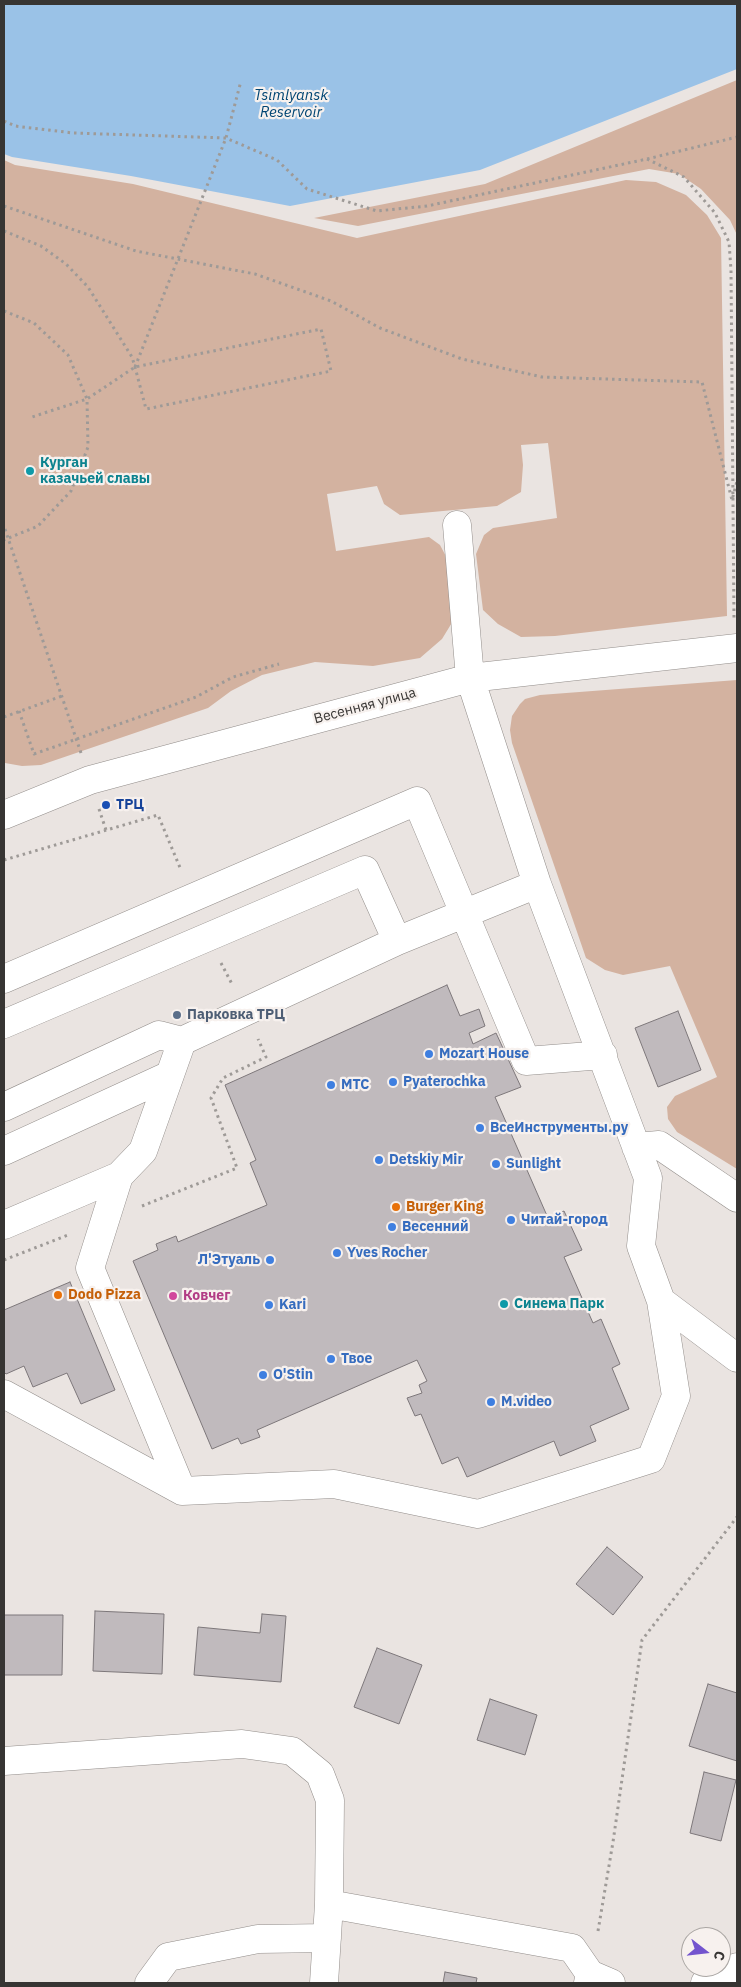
<!DOCTYPE html>
<html>
<head>
<meta charset="utf-8">
<style>
	body { margin:0 }
	#map { position:relative; width:741px; height:1987px; overflow:hidden; background:#eae4e1; font-family:"IBM Plex Sans",sans-serif }
	canvas { display:block }
	.frame { position:absolute; inset:0; border:5px solid #373533; pointer-events:none }
	.north { position:absolute; left:681px; top:1927px; width:50px; height:50px; box-sizing:border-box; background:#f7f1ee; border:1px solid #aaa6a3; border-radius:50%; rotate:106deg; font-size:14px; font-weight:700; line-height:20px; text-align:center; color:#373533 }
	.north::after { content:''; display:block; margin:auto; width:18px; height:22px; background:#7354ce; clip-path:polygon(50% 0,100% 100%,50% 72%,0 100%) }
</style>
</head>
<body>
<div id="map">
<canvas width="741" height="1987"></canvas>
<div class="frame"></div>
<div class="north">С</div>
</div>
<script>
const ctx = document.querySelector('canvas').getContext('2d');
ctx.lineJoin = 'round';
function fillPath(path, color) { ctx.fillStyle = color; ctx.fill(path, 'evenodd'); }
const poly = rows => new Path2D(rows.map(r => 'M' + r).join(''));
function stroke(path, color, width, dash) { ctx.strokeStyle = color; ctx.lineWidth = width; ctx.lineCap = dash ? 'butt' : 'round'; ctx.setLineDash(dash || []); ctx.stroke(path); }
function write(font, color, halo, rows, align = 'center') {
  ctx.font = font + ' "IBM Plex Sans",sans-serif'; ctx.lineWidth = 4.5; ctx.setLineDash([]); ctx.textBaseline = 'middle'; ctx.strokeStyle = halo; ctx.fillStyle = color; for (const [text, x, y, turn = 0] of rows) {
    ctx.save(); ctx.translate(x, y); ctx.rotate((+turn || 0) * Math.PI / 180); ctx.textAlign = isNaN(turn) ? turn : align; if (halo) ctx.strokeText(text, 0, 0); ctx.fillText(text, 0, 0); ctx.restore();
  }
}
fillPath(poly([
	[737,80,737,235,730,220,701,189,679,174,649,169,358,226,314,218,485,184],
	[4,160,15,165,133,184,357,238,626,180,656,182,686,195,707,215,721,238,727,616,555,636,521,637,498,624,483,610,476,554,484,535,493,528,557,518,548,443,521,445,523,465,521,492,497,506,400,515,384,504,377,486,327,494,336,551,429,537,440,545,450,564,453,621,442,639,420,658,373,666,315,662,262,675,231,691,208,708,41,765,22,766,5,763],
	[737,680,737,1169,677,1132,668,1119,667,1107,675,1096,717,1077,670,966,623,975,605,970,586,958,512,743,510,730,512,716,520,704,525,699,540,695]
]), '#d3b2a0');
fillPath(poly([
	[4,4,737,4,737,69,480,170,290,206,131,176,12,157,4,154]
]), '#9ac2e7');
const building = poly([
	[447,985,460,1016,479,1009,485,1026,469,1033,473,1044,496,1033,521,1087,495,1097,548,1218,564,1211,582,1250,564,1257,593,1323,601,1319,620,1364,612,1368,629,1409,590,1426,596,1441,560,1456,554,1441,467,1477,458,1457,442,1464,421,1414,415,1416,407,1398,422,1393,419,1385,427,1381,417,1360,257,1430,260,1437,241,1444,238,1438,212,1449,133,1261,158,1250,156,1244,176,1236,178,1242,267,1205,250,1163,256,1160,225,1085,447,985],
	[678,1011,701,1070,658,1087,635,1028,678,1011],
	[70,1282,115,1390,81,1404,67,1373,33,1387,24,1366,6,1374,4,1372,4,1310,70,1282],
	[607,1547,643,1577,613,1615,576,1584,607,1547],
	[95,1611,164,1614,162,1674,93,1671,95,1611],
	[262,1614,286,1616,281,1682,194,1675,198,1627,260,1633,262,1614],
	[4,1615,63,1615,62,1675,4,1675,4,1615],
	[377,1648,422,1665,399,1724,354,1707,377,1648],
	[708,1684,737,1693,737,1761,689,1746,708,1684],
	[490,1699,537,1715,525,1755,477,1740,490,1699],
	[704,1772,736,1780,721,1841,690,1833,704,1772],
	[445,1972,477,1978,476,1983,443,1983,445,1972]
]);
fillPath(building, '#c0babd');
stroke(building, '#7d777a', 1);
const minor = poly([
	[457,525,470,678,537,884,648,1178,641,1246,661,1301,737,1358],
	[4,815,90,780,470,678,737,648],
	[4,979,417,801,526,1061,603,1055],
	[4,1024,365,870,397,941],
	[4,1107,159,1035,182,1041],
	[636,1147,659,1145,737,1198],
	[4,1151,170,1075],
	[119,1176,90,1268,182,1491],
	[4,1225,119,1176,143,1151,182,1041,397,941,537,884],
	[4,1394,182,1491,334,1484,478,1514,651,1459,676,1396,661,1301],
	[4,1761,242,1744,292,1751,320,1774,330,1800,329,1904,324,1983],
	[329,1904,572,1948,590,1974,588,1983],
	[590,1974,611,1983],
	[149,1983,168,1957,258,1939,327,1938],
	[705,1983,737,1967]
]);
stroke(minor, '#928d8a', 29);
stroke(poly([
	[4,121,15,126,73,133,226,138,277,160,307,189,377,211,427,206,647,159,737,137],
	[647,159,684,177,715,213,729,242,731,270,734,620],
	[4,206,136,251,255,274,331,301,380,328,462,359,542,377,702,382,732,500,737,481],
	[4,231,41,246,66,264,88,287,132,357,135,367,146,409,331,371,321,329,135,367,87,399,32,417],
	[4,311,34,323,68,355,87,399,88,447,71,491,38,526,4,540],
	[135,367,226,138,241,81],
	[5,529,81,753],
	[19,711,34,754,196,697,233,677,279,664],
	[4,717,62,696],
	[99,809,106,830],
	[4,860,158,815,181,870],
	[221,963,233,986],
	[142,1206,237,1168,211,1098,223,1078,266,1057,258,1039],
	[4,1260,68,1235],
	[598,1931,613,1842,642,1640,737,1517]
]), '#9e9a97', 3, [2.5, 4]);
stroke(minor, '#fff', 28);
for (const [x, y, r, color] of [
	[30,471,5,"#0f9aa8"],
	[106,805,5,"#1a4fb4"],
	[177,1015,5,"#5c6f8a"],
	[429,1054,5,"#3f7fe0"],
	[393,1082,5,"#3f7fe0"],
	[331,1085,5,"#3f7fe0"],
	[480,1128,5,"#3f7fe0"],
	[379,1160,5,"#3f7fe0"],
	[496,1164,5,"#3f7fe0"],
	[396,1207,5,"#e8710a"],
	[511,1220,5,"#3f7fe0"],
	[392,1227,5,"#3f7fe0"],
	[337,1253,5,"#3f7fe0"],
	[270,1260,5,"#3f7fe0"],
	[58,1295,5,"#e8710a"],
	[173,1296,5,"#d1479c"],
	[504,1304,5,"#0f9aa8"],
	[269,1305,5,"#3f7fe0"],
	[331,1359,5,"#3f7fe0"],
	[263,1375,5,"#3f7fe0"],
	[491,1402,5,"#3f7fe0"]
]) { const dot = new Path2D(); dot.arc(x, y, r, 0, 2 * Math.PI); ctx.fillStyle = color; ctx.fill(dot); stroke(dot, '#f7f1ee', 2); }
write('bold 14px', '#0d838f', '#f7f1ee', [
	["Курган",40,463],
	["казачьей славы",40,479],
	["Синема Парк",514,1304]
], 'left');
write('14px', '#373533', '#f7f1ee', [
	["Весенняя улица",365,706,-15]
]);
write('bold 14px', '#164399', '#f7f1ee', [
	["ТРЦ",116,805]
], 'left');
write('bold 14px', '#4e5e75', '#f7f1ee', [
	["Парковка ТРЦ",187,1015]
], 'left');
write('bold 14px', '#366cbe', '#f7f1ee', [
	["Mozart House",439,1054],
	["Pyaterochka",403,1082],
	["МТС",341,1085],
	["ВсеИнструменты.ру",490,1128],
	["Detskiy Mir",389,1160],
	["Sunlight",506,1164],
	["Читай-город",521,1220],
	["Весенний",402,1227],
	["Yves Rocher",347,1253],
	["Л'Этуаль",260,1260,"right"],
	["Kari",279,1305],
	["Твое",341,1359],
	["O'Stin",273,1375],
	["M.video",501,1402]
], 'left');
write('bold 14px', '#c56008', '#f7f1ee', [
	["Burger King",406,1207],
	["Dodo Pizza",68,1295]
], 'left');
write('bold 14px', '#b23c85', '#f7f1ee', [
	["Ковчег",183,1296]
], 'left');
write('italic 15px', '#014573', '#f7f1ee', [
	["Tsimlyansk",291,96],
	["Reservoir",291,113]
]);
</script>
</body>
</html>
